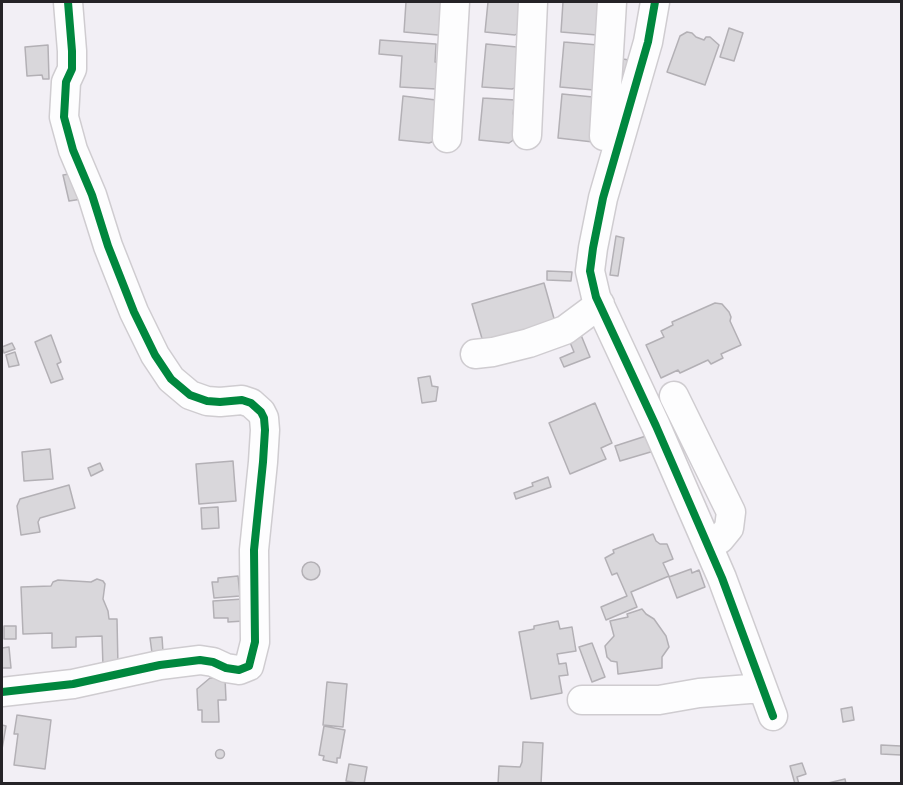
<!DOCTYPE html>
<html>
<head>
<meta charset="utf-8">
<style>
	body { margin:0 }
	#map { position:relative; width:903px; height:785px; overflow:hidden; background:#f2eff5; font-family:"Alegreya Sans",sans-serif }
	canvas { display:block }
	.frame { position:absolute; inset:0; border:3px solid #252327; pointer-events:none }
</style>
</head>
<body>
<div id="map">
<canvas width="903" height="785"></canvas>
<div class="frame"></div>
</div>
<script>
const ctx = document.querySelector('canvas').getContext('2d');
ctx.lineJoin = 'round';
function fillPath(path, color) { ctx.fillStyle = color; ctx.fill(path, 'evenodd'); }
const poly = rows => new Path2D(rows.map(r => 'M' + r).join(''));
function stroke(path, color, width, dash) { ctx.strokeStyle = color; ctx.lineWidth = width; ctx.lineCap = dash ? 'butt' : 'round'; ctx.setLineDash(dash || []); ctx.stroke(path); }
const building = poly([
	[406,2,441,2,441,5,443,7,442,29,438,35,404,32,406,2],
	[488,2,520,2,518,33,515,35,485,32,488,2],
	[563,2,600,2,597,35,561,32,563,2],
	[729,28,743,33,734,61,720,57,729,28],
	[687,32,692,33,696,37,704,40,706,37,710,37,719,45,705,85,667,72,680,36,687,32],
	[380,40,436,44,435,62,441,62,436,89,400,87,402,56,379,54,380,40],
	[564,42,598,45,594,90,560,87,564,42],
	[486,44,517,47,515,88,512,89,482,87,486,44],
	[48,45,49,79,43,79,42,75,27,76,25,47,48,45],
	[623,59,629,60,626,73,620,71,623,59],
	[562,94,593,97,593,142,558,138,562,94],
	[403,96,436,100,435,140,432,142,429,143,399,140,403,96],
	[483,98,515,100,513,114,516,116,515,138,512,141,509,143,479,140,483,98],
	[82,172,82,199,69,201,63,175,82,172],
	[616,236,624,238,618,276,610,275,616,236],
	[547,271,572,272,571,281,547,280,547,271],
	[544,283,555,322,483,342,472,304,544,283],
	[715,303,722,304,729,312,731,317,730,321,741,345,721,354,723,358,711,364,708,360,680,373,678,370,661,378,646,345,664,337,661,331,673,325,672,322,715,303],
	[51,335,61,362,57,364,63,379,51,383,35,342,51,335],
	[581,335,590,357,564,367,560,358,574,352,569,340,581,335],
	[12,343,15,349,4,353,2,347,12,343],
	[15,352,19,365,9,367,6,355,15,352],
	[430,376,432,386,438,387,436,401,422,403,418,378,430,376],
	[595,403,612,443,601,448,606,459,570,474,549,423,595,403],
	[649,435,654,451,620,461,615,446,649,435],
	[50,449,53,479,24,481,22,452,50,449],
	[233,461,236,501,199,504,196,464,233,461],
	[100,463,103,470,91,476,88,468,100,463],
	[548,477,551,487,516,499,514,493,533,486,532,483,548,477],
	[69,485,75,508,40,518,38,522,40,532,21,535,17,506,20,499,69,485],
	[218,507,219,528,202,529,201,508,218,507],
	[653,534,656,541,660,544,667,544,673,559,663,563,669,576,631,592,637,607,606,620,601,607,627,596,617,573,612,575,605,558,614,553,613,550,653,534],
	'302 571a9 9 0 1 1 18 0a9 9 0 1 1-18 0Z',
	[691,569,692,573,699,570,705,587,677,598,669,577,691,569],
	[238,576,240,596,214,598,212,582,218,582,218,578,238,576],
	[97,579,103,581,105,584,103,599,108,611,109,619,117,619,118,667,103,667,102,636,76,637,76,647,52,648,52,633,23,634,21,587,51,586,53,582,58,580,91,582,97,579],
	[243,599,244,621,228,622,228,618,214,618,213,601,243,599],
	[642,609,646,614,654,619,666,636,669,647,662,657,662,668,618,674,617,662,611,661,607,657,605,646,614,636,610,621,628,617,627,614,642,609],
	[558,621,560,629,572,627,576,651,557,654,559,664,566,663,568,675,559,676,562,693,531,699,519,632,534,629,534,626,558,621],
	[4,626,16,626,16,639,4,639,4,626],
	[162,637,163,652,152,653,150,638,162,637],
	[592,643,605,677,592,682,579,647,592,643],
	[9,647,11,668,2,668,2,648,9,647],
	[210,678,225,678,226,700,218,700,219,722,202,722,202,710,198,710,197,689,210,678],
	[327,682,347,684,343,727,323,725,327,682],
	[852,707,854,720,843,722,841,709,852,707],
	[17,715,51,720,45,769,14,765,18,734,14,734,17,715],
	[2,725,6,726,2,749,2,725],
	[324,726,345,730,340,758,337,758,337,763,323,760,324,756,319,755,324,726],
	[523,742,543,743,541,784,498,784,499,766,520,767,522,762,523,742],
	[881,745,901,746,901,755,881,754,881,745],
	'215.5 754a4.5 4.5 0 1 1 9 0a4.5 4.5 0 1 1-9 0Z',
	[802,763,806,774,797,777,799,784,795,784,790,766,802,763],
	[349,764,367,767,364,784,346,781,349,764],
	[845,779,846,784,824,784,845,779]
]);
fillPath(building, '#d9d7db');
stroke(building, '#b3b0b5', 1.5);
const minor = poly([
	[655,2,648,42,603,198,593,248,590,271,596,297,656,426,722,578,773,716],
	[527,135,533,2],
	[604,136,612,2],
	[447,138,455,2],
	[475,354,493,352,529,343,565,330,600,304],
	[674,396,731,512,729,528,720,539,708,546],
	[2,692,73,684,160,665,200,660,213,662,226,668,239,670,249,666,255,642,254,550,263,462,265,430,264,418,261,412,251,403,242,400,220,402,207,401,190,395,171,379,155,355,134,312,108,246,92,195,73,150,64,117,66,82,72,69,72,51,68,2],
	[582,700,659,700,699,693,762,688]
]);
stroke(minor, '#cfccd0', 31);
stroke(minor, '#fdfdfe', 28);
stroke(poly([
	[655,2,648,42,603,198,593,248,590,271,596,297,656,426,722,578,773,716],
	[2,692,73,684,160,665,200,660,213,662,226,668,239,670,249,666,255,642,254,550,263,462,265,430,264,418,261,412,251,403,242,400,220,402,207,401,190,395,171,379,155,355,134,312,108,246,92,195,73,150,64,117,66,82,72,69,72,51,68,2]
]), '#00873e', 8);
</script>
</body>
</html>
